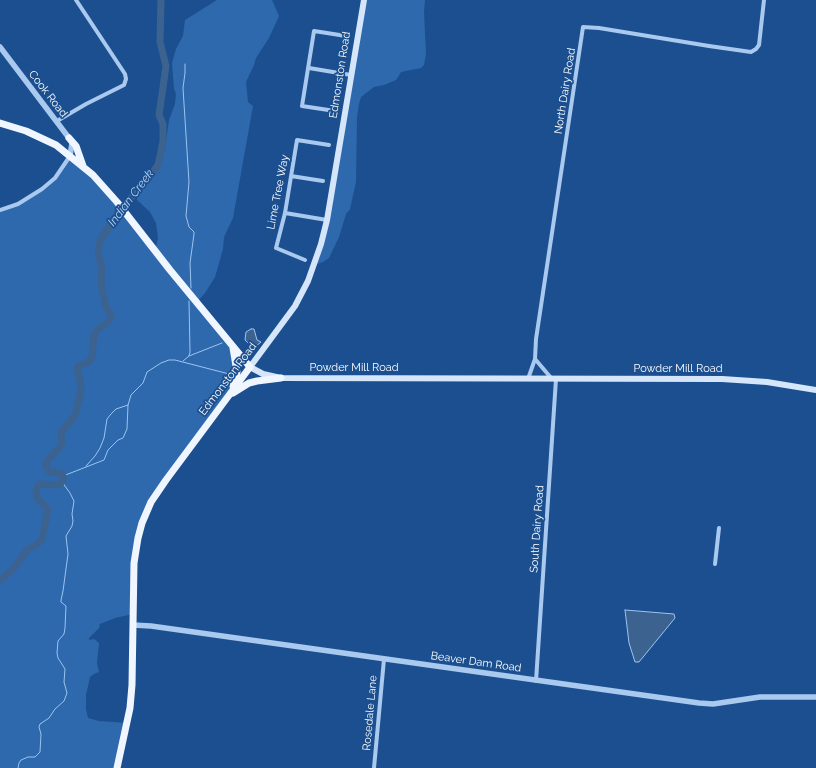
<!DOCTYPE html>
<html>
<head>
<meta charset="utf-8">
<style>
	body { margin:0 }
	canvas { display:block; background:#1b4f8f }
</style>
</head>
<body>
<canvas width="816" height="768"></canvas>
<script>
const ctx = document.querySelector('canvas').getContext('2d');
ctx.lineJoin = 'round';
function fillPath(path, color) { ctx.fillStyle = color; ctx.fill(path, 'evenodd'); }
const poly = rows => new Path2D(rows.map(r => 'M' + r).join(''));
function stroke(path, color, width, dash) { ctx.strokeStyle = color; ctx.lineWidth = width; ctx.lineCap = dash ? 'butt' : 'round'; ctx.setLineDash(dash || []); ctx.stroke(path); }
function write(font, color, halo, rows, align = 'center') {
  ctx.font = font + ' Raleway,sans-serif'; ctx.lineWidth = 3.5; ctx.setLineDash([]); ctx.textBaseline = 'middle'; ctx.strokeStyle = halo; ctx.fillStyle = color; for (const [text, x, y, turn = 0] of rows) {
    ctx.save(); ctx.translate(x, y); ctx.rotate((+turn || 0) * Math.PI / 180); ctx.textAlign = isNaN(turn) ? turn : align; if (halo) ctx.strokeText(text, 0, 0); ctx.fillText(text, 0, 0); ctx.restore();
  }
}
fillPath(poly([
	[217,0,272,0,279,16,269,38,256,58,254,65,246,82,248,102,253,106,233,218,224,237,223,249,215,277,205,293,197,302,232,346,237,365,230,395,166,480,140,531,133,614,115,618,100,624,99,628,89,638,89,640,94,639,99,643,97,663,99,672,94,674,90,677,86,695,86,709,88,718,99,721,126,723,117,768,0,768,0,210,18,204,51,182,70,156,83,167,155,251,158,238,156,223,150,212,137,200,137,197,160,166,165,149,169,120,175,104,176,94,174,89,172,63,176,49,183,36,185,20],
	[364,0,425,0,424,12,426,54,424,65,421,68,401,72,396,80,384,85,374,87,361,97,359,104,357,117,356,182,350,209,346,214,339,237,329,258,323,262,314,265,321,244]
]), '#2e69ad');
const water = poly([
	[251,329,254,329,257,340,261,342,255,347,249,344,245,340,246,332,251,329],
	[625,610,674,614,675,618,639,662,635,662,629,643,625,610]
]);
fillPath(water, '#3c6290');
stroke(water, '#9cc4f0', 1);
stroke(poly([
	[185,64,185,73,183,88,189,182,186,216,189,227,194,232,194,234,190,263,191,288],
	[189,356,222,343],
	[183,361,189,356,190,352,189,301],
	[86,466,95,456,100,448,104,438,107,419,111,414,116,409,128,405],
	[63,476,104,460,108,450,118,440,123,438,127,429,128,405,131,395,143,383,147,372,161,363,169,360,175,360,233,375],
	[18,768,19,763,21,760,28,757,35,757,40,752,41,734,39,727,40,724,49,718,55,709,64,701,67,693,64,682,65,669,58,658,57,653,58,641,64,634,65,628,66,606,61,602,61,600,63,591,68,554,66,536,72,526,73,521,72,514,74,501,70,493,62,482]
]), '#9cc4f0', 1);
stroke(poly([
	[0,580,13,569,27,550,39,543,42,539,48,509,37,498,36,491,38,485,40,484,56,485,60,484,63,480,63,476,61,473,51,472,48,470,46,465,47,461,60,447,62,443,61,432,74,417,76,412,81,390,80,379,77,370,78,366,87,363,90,361,92,357,94,336,97,330,108,322,111,318,111,314,106,307,101,283,102,269,98,251,100,241,118,213,153,172,158,165,160,156,163,141,163,124,159,115,166,66,160,42,161,0]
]), '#3c6290', 7);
stroke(poly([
	[309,68,351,75],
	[335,111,302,106,314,31,346,36],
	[57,121,86,104,124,85,126,79,125,74,76,0],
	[291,176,323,181],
	[0,210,18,204,42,189,55,178,70,156],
	[285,213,327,220],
	[305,260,276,248,285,213,297,140,329,145],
	[535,359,552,379],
	[528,379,535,359,536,339,583,27,599,28,709,46,751,52,756,49,759,45,764,0],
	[715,564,719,528],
	[536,681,556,379],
	[374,768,384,659]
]), '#a9c9ee', 4);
stroke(poly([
	[0,47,69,138,72,143,70,156],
	[133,625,151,626,699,703,713,704,760,697,816,697]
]), '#a9c9ee', 5.5);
stroke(poly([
	[364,0,327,220,321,244,308,281,295,306,250,367,263,374,281,378,722,379,767,382,816,390]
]), '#d6e6fa', 6);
stroke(poly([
	[0,123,26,131,56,145,93,175,117,202,170,270,250,367,166,480,151,502,142,523,138,538,134,563,132,685,130,708,117,768],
	[69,138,76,146,83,166],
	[233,348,237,372,233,386],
	[233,393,249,383,257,381,281,378]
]), '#f0f6ff', 7);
write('11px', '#fff', '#1b4f8f', [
	["Edmonston Road",340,75,-81],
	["North Dairy Road",565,91,-81],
	["Cook Road",48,94,52],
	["Lime Tree Way",278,192,-79],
	["Powder Mill Road",354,368],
	["Powder Mill Road",678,369],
	["Edmonston Road",228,379,-53],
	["South Dairy Road",537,529,-86],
	["Beaver Dam Road",476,662,8],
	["Rosedale Lane",370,713,-85]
]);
write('italic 12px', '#b5d3f5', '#1b4f8f', [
	["Indian Creek",131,198,-53]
]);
</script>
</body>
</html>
